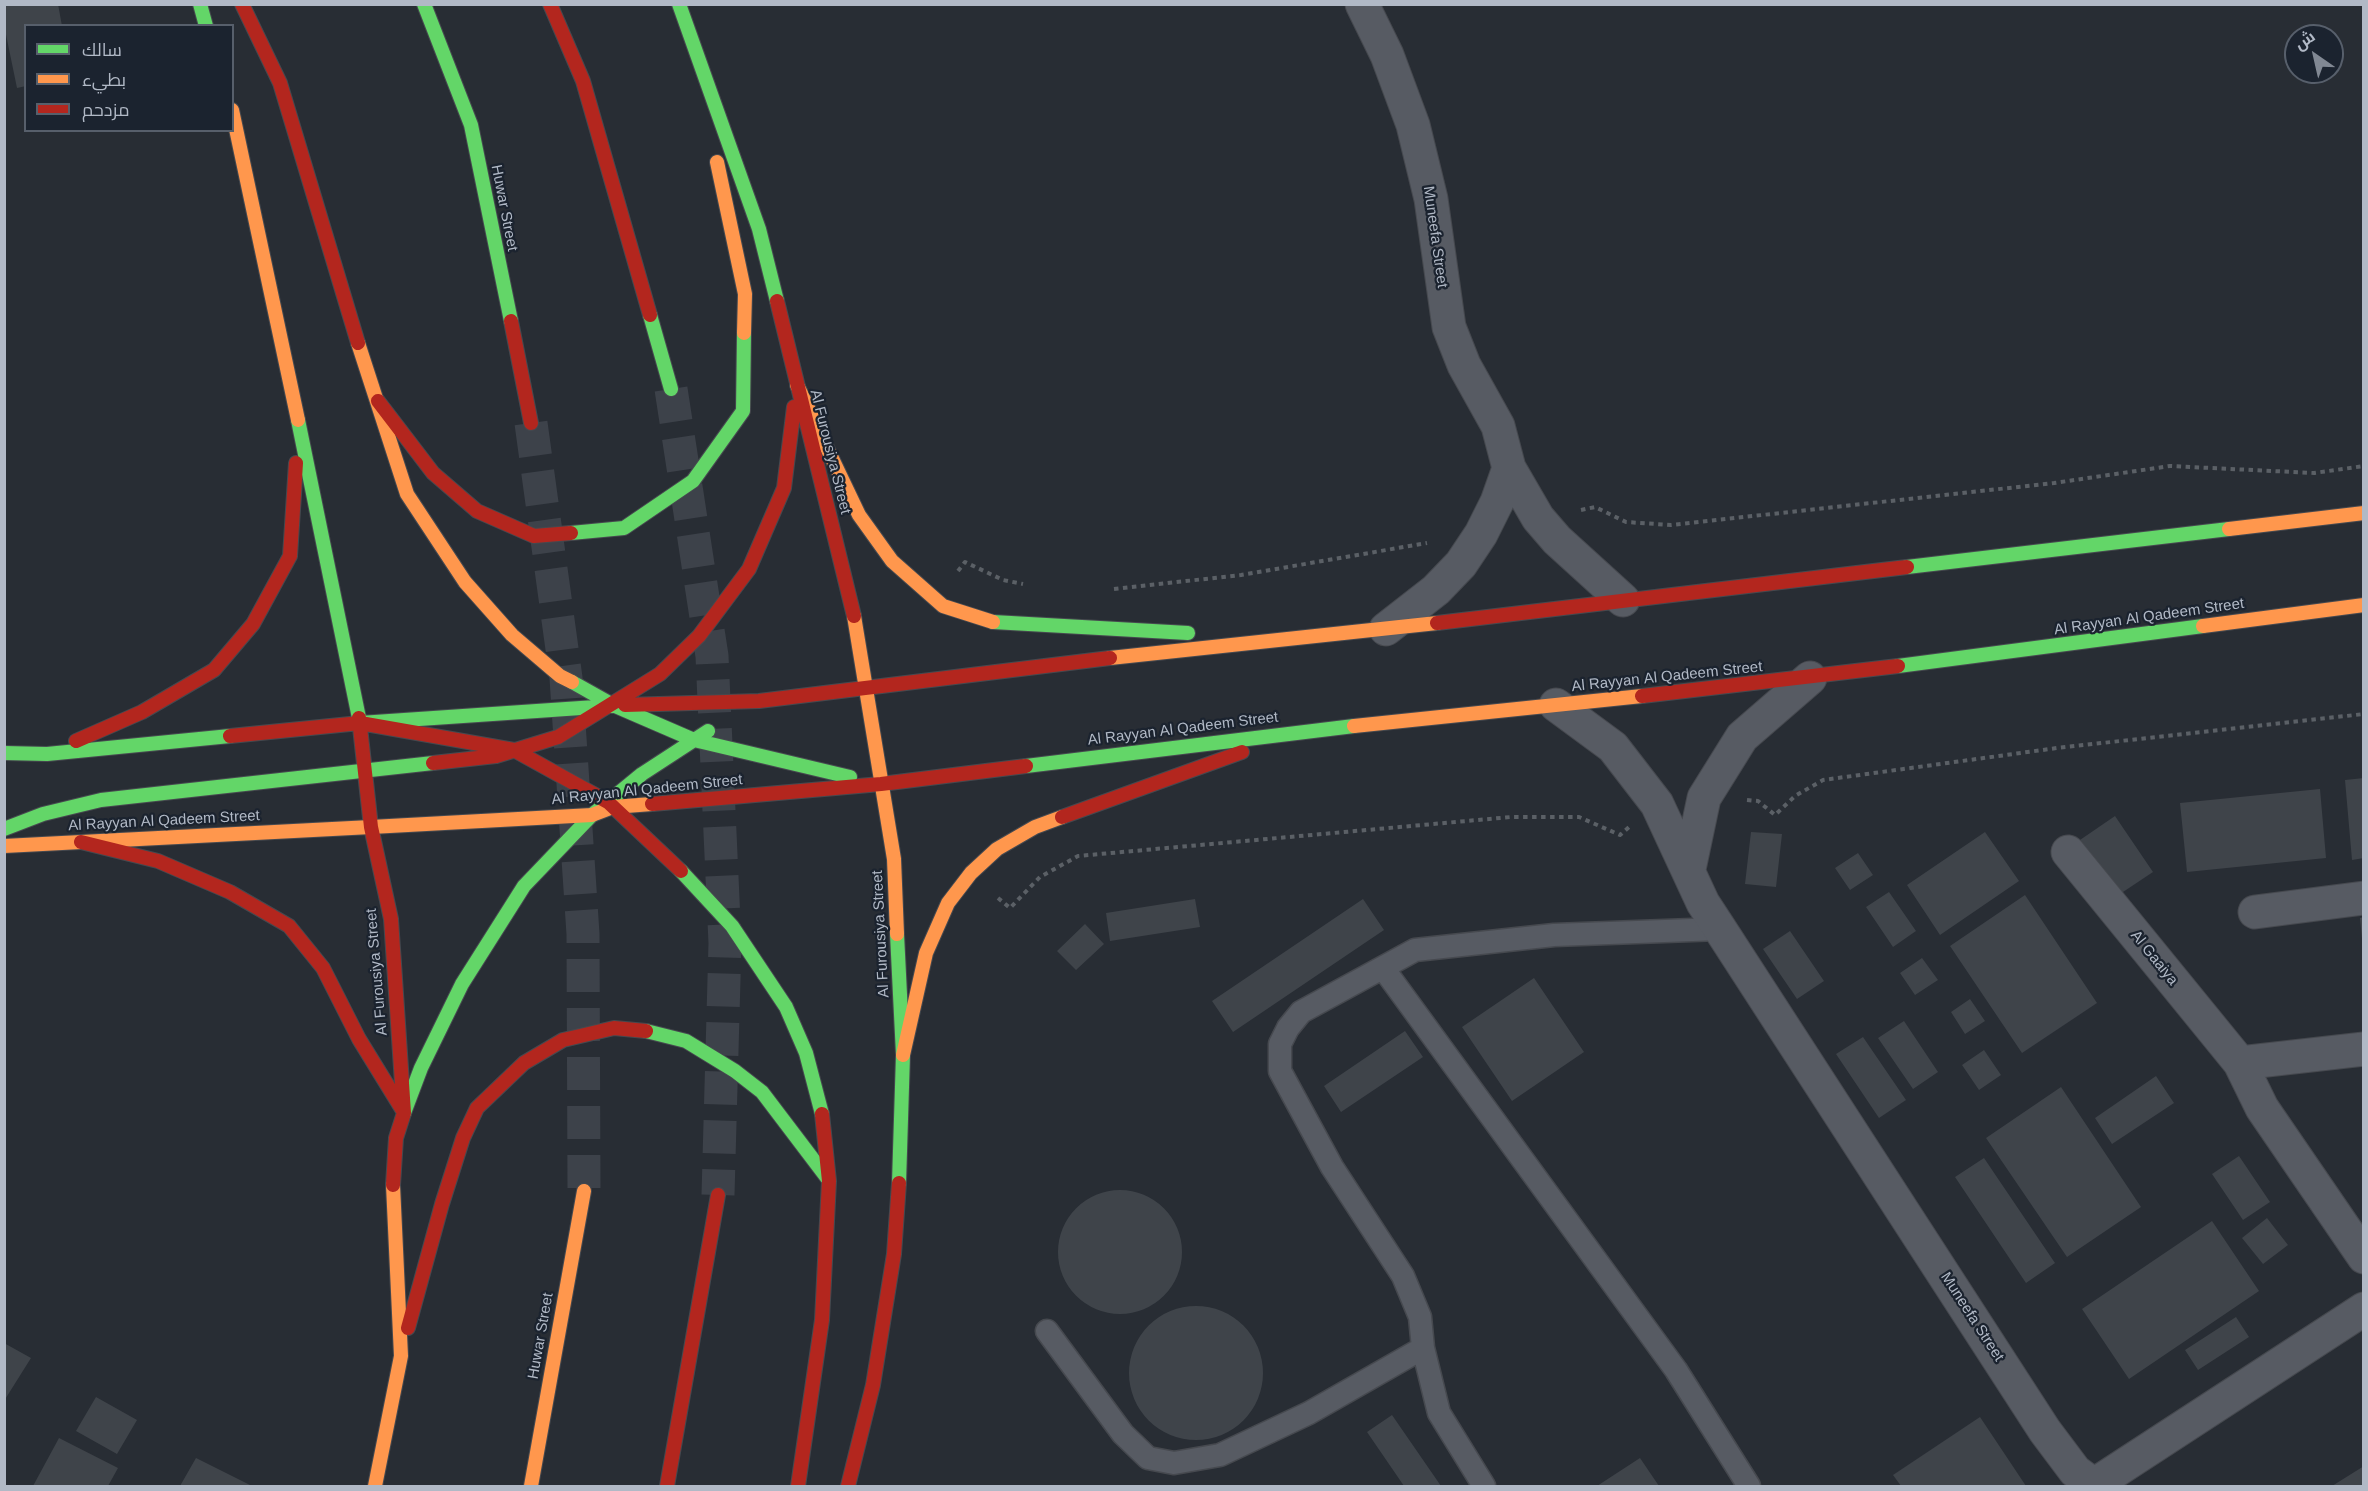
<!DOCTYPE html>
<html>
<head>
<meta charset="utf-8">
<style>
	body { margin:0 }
	#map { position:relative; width:2368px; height:1491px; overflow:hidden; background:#282d34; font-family:Arial,Cairo,sans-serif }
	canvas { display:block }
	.frame { position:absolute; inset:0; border:6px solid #b1b9c6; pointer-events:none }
	.legend { position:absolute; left:24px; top:24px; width:210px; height:108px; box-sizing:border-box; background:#1b232f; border:2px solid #575f6b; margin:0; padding:8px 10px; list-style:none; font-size:18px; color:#b1b9c6 }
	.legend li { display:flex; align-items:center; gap:12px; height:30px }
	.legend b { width:30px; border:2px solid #575f6b }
	.north { position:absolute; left:2284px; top:24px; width:60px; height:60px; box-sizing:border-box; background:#1b232f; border:2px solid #575f6b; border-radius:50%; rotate:326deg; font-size:16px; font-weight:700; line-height:24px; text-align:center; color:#b1b9c6 }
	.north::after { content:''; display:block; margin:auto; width:21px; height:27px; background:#818893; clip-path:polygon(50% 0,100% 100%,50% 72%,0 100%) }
</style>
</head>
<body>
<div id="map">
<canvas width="2368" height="1491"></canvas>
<div class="frame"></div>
<ul class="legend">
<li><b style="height:8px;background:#63d668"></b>سالك</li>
<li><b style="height:8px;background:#ff974d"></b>بطيء</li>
<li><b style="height:8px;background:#b3261e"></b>مزدحم</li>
</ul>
<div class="north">ش</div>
</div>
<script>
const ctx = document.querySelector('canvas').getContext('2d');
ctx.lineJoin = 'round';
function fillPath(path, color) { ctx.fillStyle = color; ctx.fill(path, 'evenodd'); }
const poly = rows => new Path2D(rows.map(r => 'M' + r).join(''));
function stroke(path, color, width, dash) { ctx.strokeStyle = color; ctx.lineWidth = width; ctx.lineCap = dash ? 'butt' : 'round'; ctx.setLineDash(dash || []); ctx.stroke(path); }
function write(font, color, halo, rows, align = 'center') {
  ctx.font = font + ' Arial,sans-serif'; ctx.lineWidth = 4.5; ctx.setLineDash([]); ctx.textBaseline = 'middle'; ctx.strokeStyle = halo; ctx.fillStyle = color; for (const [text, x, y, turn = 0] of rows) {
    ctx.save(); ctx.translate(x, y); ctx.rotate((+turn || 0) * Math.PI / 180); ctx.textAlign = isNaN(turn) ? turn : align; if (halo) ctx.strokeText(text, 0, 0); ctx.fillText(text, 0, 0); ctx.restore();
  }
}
fillPath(poly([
	[4,4,58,4,62,26,26,26,26,86,17,88,4,25],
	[2364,778,2364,858,2352,860,2345,780],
	[2320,789,2326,858,2187,872,2180,803],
	[2115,816,2153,872,2114,898,2077,842],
	[1751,832,1782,834,1776,887,1745,884],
	[1985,832,2019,881,1940,935,1907,885],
	[1858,853,1873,875,1850,890,1835,868],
	[1889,892,1916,931,1893,947,1866,907],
	[2025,895,2097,1003,2022,1053,1950,946],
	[1195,899,1200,927,1110,941,1106,913],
	[1363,899,1384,930,1233,1032,1212,1001],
	[2364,917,2364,939,2362,939,2360,918],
	[1085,924,1104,944,1076,970,1057,951],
	[1790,931,1824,981,1797,999,1763,949],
	[1922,958,1938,980,1915,995,1900,973],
	[1534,978,1584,1052,1512,1101,1462,1027],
	[1970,999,1985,1021,1965,1034,1951,1012],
	[1904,1021,1938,1072,1913,1089,1878,1038],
	[1405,1031,1423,1057,1341,1112,1324,1086],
	[1863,1037,1906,1100,1879,1118,1836,1054],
	[1984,1050,2001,1075,1979,1090,1962,1065],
	[2156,1076,2174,1103,2112,1144,2095,1118],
	[2061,1087,2141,1207,2067,1257,1986,1138],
	[2239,1156,2270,1202,2243,1220,2212,1174],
	[1984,1158,2055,1263,2026,1283,1955,1177],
	'1058 1252a62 62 0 1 1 124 0a62 62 0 1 1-124 0Z',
	[2267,1218,2288,1245,2263,1264,2242,1238],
	[2212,1221,2259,1291,2129,1379,2082,1309],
	'1129 1373a67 67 0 1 1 134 0a67 67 0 1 1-134 0Z',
	[2236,1317,2249,1337,2198,1370,2185,1350],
	[4,1343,31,1358,4,1401],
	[96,1397,137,1420,117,1454,76,1431],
	[1392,1415,1441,1486,1404,1486,1367,1432],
	[1980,1417,2026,1486,1901,1486,1893,1475],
	[59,1438,118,1468,108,1486,33,1486],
	[196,1458,252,1486,180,1486],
	[1640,1458,1659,1486,1597,1486],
	[2364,1466,2364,1486,2332,1486]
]), '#3f444a');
stroke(poly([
	[671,389,712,656,725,943,718,1195],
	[531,423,566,678,583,934,584,1191]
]), '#3d424a', 33, [33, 16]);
const lane = poly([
	[1383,968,1676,1370,1749,1486],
	[1047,1331,1123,1434,1148,1458,1174,1463,1220,1455,1309,1413,1423,1348],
	[1484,1486,1439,1413,1423,1348,1420,1317,1403,1276,1332,1167,1280,1071,1280,1044,1288,1028,1301,1012,1415,950,1554,935,1720,929]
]);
const street = poly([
	[1362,4,1387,55,1413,125,1431,199,1449,327,1464,365,1498,426,1509,468,1538,518,1557,540,1623,600],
	[1386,629,1436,590,1461,564,1481,534,1497,502,1509,468],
	[1556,705,1613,747,1657,804,1703,903,1720,929,2045,1431,2075,1471,2094,1485,2364,1309],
	[2068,852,2240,1063,2262,1108,2364,1257],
	[1689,869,1704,798,1742,737,1810,678],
	[2255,912,2364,898],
	[2240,1063,2364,1049]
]);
const fast = poly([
	[200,4,206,26],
	[424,4,471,125,511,321],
	[679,4,759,229,777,301],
	[650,315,671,389],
	[298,420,359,718],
	[571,533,624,528,693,481,743,411,744,333],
	[1907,567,2229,529],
	[993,622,1188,633],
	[1898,666,2203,626],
	[572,682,613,705,694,740,850,777],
	[360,723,625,705],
	[4,753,47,754,230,736],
	[1026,766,1354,726],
	[4,829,43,814,101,800,433,763],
	[681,871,732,926,786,1007,806,1053,822,1114],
	[897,934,903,1055,899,1183],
	[646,1031,686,1041,735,1071,762,1092,828,1179],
	[404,1113,421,1068,462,984,524,886,592,815,642,774,708,731]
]);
const slow = poly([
	[232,110,298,420],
	[717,162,745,294,744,333],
	[358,343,407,494,465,582,512,635,560,676,572,682],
	[797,385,859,515,892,561,943,606,993,622],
	[2229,529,2364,513],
	[854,616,894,859,897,934],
	[2203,626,2364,605],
	[1110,658,1437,623],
	[1354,726,1642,696],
	[371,827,592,815,613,807,652,804],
	[4,846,371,827],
	[903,1055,926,953,948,903,971,873,997,849,1035,827,1062,817],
	[375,1486,401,1356,393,1185],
	[531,1486,584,1191]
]);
const jam = poly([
	[242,4,280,83,358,343],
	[550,4,583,81,650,315],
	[777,301,854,616],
	[511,321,531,423],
	[378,401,433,473,477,511,534,536,571,533],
	[1437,623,1907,567],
	[1642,696,1898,666],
	[625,705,759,701,1110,658],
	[359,718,371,827,391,919,404,1113,396,1138,393,1185],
	[230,736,360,723,514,750,608,802,681,871],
	[76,741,142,712,214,670,253,624,290,556,296,463],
	[433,763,496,756,558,737,660,674,699,636,749,569,784,488,794,407],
	[652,804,881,784,1026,766],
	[1062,817,1242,752],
	[81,842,158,861,230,892,289,926,323,968,359,1039,402,1109],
	[408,1328,442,1204,463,1138,477,1108,524,1063,563,1040,614,1028,646,1031],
	[667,1486,718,1195],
	[798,1486,822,1320,829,1181,822,1114],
	[848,1486,873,1385,894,1254,899,1183]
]);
stroke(lane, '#46494f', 25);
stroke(street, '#46494f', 35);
stroke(fast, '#46494f', 16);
stroke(slow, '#46494f', 16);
stroke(jam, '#46494f', 16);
stroke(poly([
	[1581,510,1595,507,1626,522,1671,525,2054,483,2170,466,2314,473,2364,466],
	[958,571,965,562,1003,580,1023,584],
	[1114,589,1241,575,1427,543],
	[1747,800,1758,801,1775,815,1795,796,1823,780,2057,748,2364,714],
	[998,898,1010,908,1040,877,1078,856,1511,817,1579,817,1620,835,1629,827]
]), '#5b6066', 4, [4.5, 4.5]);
stroke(lane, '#575b63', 22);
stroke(street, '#575b63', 33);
stroke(fast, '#63d668', 14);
stroke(slow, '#ff974d', 14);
stroke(jam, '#b3261e', 14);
write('15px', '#b1b9c6', '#1b232f', [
	["Huwar Street",504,208,79],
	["Muneefa Street",1435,237,82],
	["Al Furousiya Street",830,452,76],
	["Al Rayyan Al Qadeem Street",2149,617,-8],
	["Al Rayyan Al Qadeem Street",1667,677,-6],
	["Al Rayyan Al Qadeem Street",1183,729,-7],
	["Al Rayyan Al Qadeem Street",647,790,-6],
	["Al Rayyan Al Qadeem Street",164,821,-3],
	["Al Furousiya Street",881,934,-93],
	["Al Gaaiya",2154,958,51],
	["Al Furousiya Street",377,972,-95],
	["Muneefa Street",1972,1317,57],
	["Huwar Street",541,1336,-80]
]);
</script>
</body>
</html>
